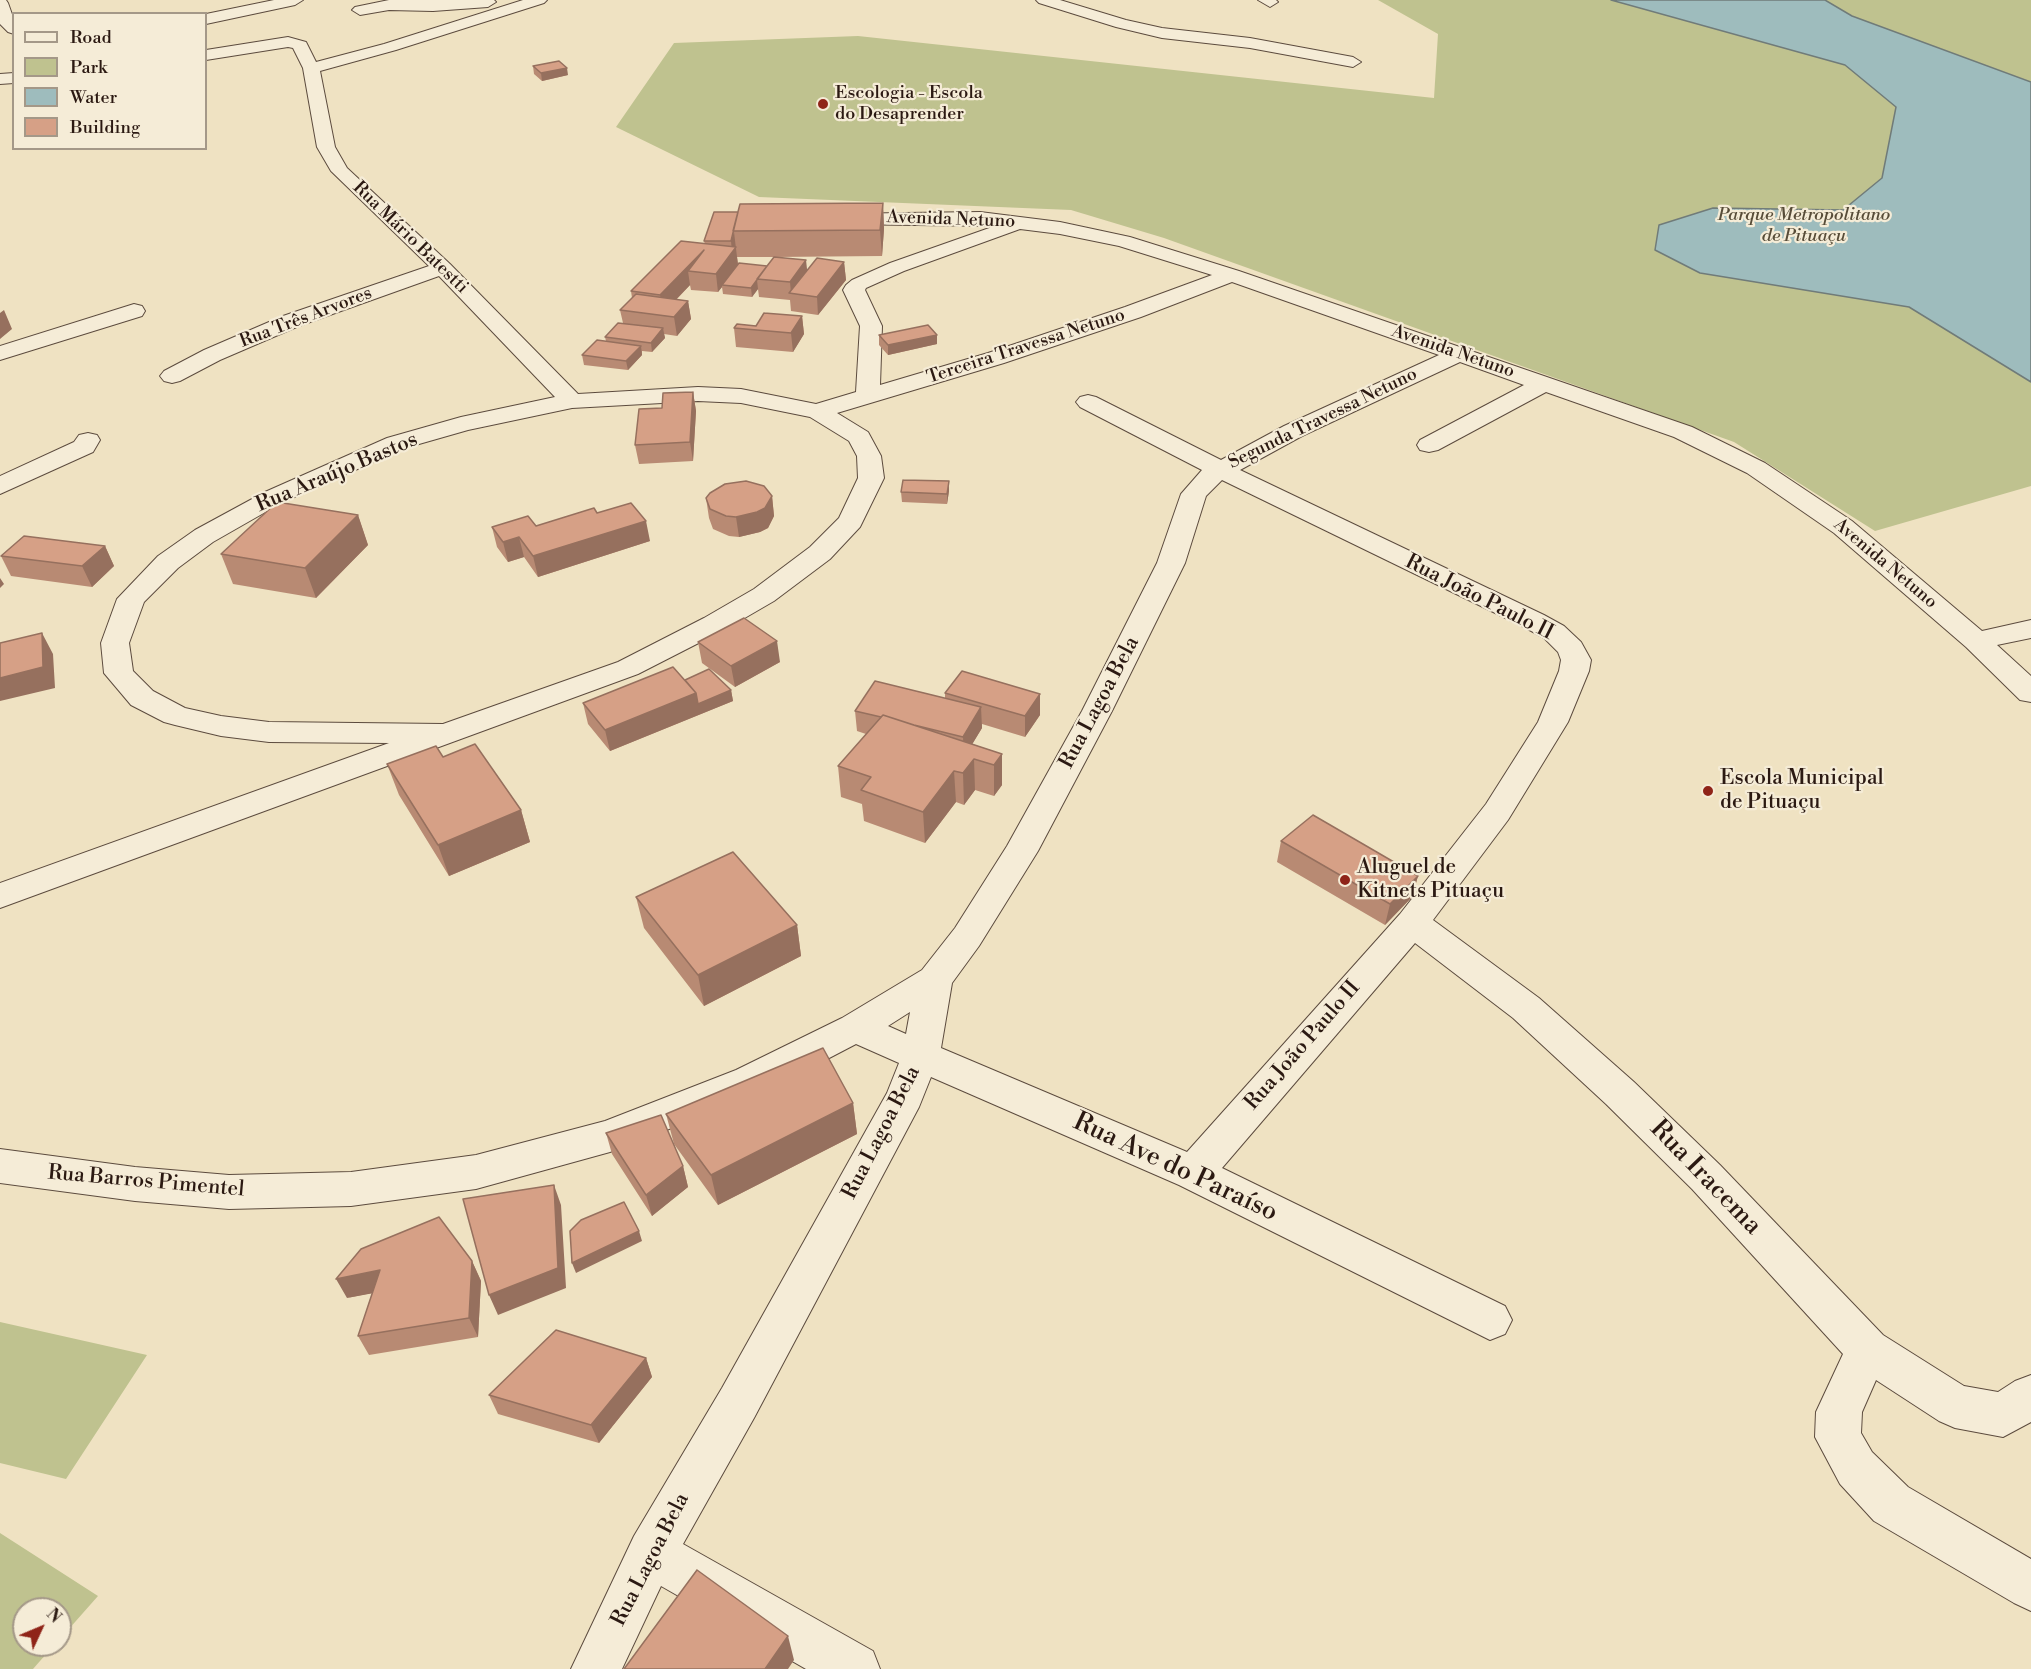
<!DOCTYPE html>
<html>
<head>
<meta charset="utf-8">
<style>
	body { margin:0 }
	#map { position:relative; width:2031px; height:1669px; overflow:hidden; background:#efe2c2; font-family:"Libre Bodoni",serif }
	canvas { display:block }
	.legend { position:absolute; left:12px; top:12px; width:195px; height:138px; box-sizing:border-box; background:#f5ecd7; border:2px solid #a49888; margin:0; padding:8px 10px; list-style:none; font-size:18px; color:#2b1912 }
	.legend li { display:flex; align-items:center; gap:12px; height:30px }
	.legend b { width:30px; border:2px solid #a49888 }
	.north { position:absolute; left:12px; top:1597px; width:60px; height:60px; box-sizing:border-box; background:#f5ecd7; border:2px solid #a49888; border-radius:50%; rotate:46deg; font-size:16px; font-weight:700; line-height:24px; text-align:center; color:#2b1912 }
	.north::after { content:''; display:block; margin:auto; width:21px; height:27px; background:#8f2418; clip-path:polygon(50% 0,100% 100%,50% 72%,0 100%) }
</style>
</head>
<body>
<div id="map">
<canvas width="2031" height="1669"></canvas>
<ul class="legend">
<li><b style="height:8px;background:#f5ecd7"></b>Road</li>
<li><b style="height:16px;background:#bfc28f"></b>Park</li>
<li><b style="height:16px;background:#9ebcbd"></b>Water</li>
<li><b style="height:16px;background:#d6a086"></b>Building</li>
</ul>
<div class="north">N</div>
</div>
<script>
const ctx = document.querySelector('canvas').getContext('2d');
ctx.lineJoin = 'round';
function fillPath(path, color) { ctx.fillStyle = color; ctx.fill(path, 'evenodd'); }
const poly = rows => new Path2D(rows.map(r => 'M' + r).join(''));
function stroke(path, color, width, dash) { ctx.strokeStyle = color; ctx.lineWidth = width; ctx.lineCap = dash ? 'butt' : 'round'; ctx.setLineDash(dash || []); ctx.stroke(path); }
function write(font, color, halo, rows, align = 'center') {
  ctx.font = font + ' "Libre Bodoni",serif'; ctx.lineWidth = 4.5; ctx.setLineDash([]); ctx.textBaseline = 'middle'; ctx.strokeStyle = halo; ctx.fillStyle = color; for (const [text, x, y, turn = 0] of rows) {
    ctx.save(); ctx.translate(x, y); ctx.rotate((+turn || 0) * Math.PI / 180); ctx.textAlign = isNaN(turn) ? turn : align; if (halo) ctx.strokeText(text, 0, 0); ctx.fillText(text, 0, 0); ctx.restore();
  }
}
fillPath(poly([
	[1378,0,2031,0,2031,486,1875,531,1734,442,1164,238,1071,210,759,197,616,127,674,43,858,36,1434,98,1438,34],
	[0,1322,147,1355,66,1479,0,1463],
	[0,1533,98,1596,60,1639,60,1609,24,1609,24,1645,54,1645,33,1669,0,1669]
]), '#bfc28f');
const water = poly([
	[1611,0,1825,0,1852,16,2031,82,2031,382,1909,307,1700,273,1655,250,1659,225,1713,208,1843,210,1882,178,1896,107,1845,65,1611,0]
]);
fillPath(water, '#9ebcbd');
stroke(water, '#707b79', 1.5);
const street = poly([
	[0,0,6,0,8,3,14,20,14,34,8,32,0,24,0,0],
	[274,0,303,0,295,5,206,24,206,14,274,0],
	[389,0,494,0,496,2,488,7,433,11,389,10,360,15,352,10,355,7,389,0],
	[523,0,547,0,544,3,396,50,320,71,335,147,347,168,450,264,578,394,698,387,741,389,816,404,856,392,860,326,843,290,846,285,852,280,890,263,995,226,839,224,832,222,829,218,832,214,980,212,1060,222,1130,237,1239,271,1692,427,1765,463,1852,521,1982,631,2031,620,2031,638,1997,645,2031,676,2031,702,2020,700,1966,647,1834,533,1747,473,1674,437,1546,392,1438,450,1429,452,1420,450,1417,445,1420,440,1524,385,1460,362,1302,436,1240,470,1544,615,1564,626,1581,642,1591,660,1589,671,1568,722,1508,820,1433,920,1539,998,1634,1082,1720,1165,1883,1335,1964,1386,1998,1392,2015,1381,2031,1375,2031,1422,2003,1437,1955,1428,1939,1421,1876,1380,1862,1412,1861,1433,1872,1452,1908,1487,2031,1559,2031,1611,2014,1603,1874,1521,1840,1484,1815,1437,1816,1412,1843,1354,1692,1189,1606,1104,1513,1018,1415,943,1222,1168,1505,1306,1512,1320,1505,1334,1490,1340,1179,1185,931,1077,919,1107,754,1418,683,1544,873,1651,880,1669,806,1669,661,1586,622,1669,571,1669,634,1536,722,1388,887,1093,899,1063,856,1044,764,1092,610,1152,476,1189,351,1206,229,1209,135,1201,0,1183,0,1149,135,1167,229,1175,351,1172,476,1155,605,1121,736,1070,842,1018,922,970,955,928,1007,846,1082,711,1157,563,1181,494,1202,470,1080,407,1076,402,1080,397,1088,395,1096,397,1221,460,1284,426,1439,355,1232,282,1141,317,1004,363,837,413,868,432,881,456,884,478,860,527,830,559,774,601,724,630,638,674,0,908,0,883,389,743,269,742,221,736,175,725,164,722,131,705,104,673,101,643,117,599,158,556,195,530,265,492,387,438,461,417,555,397,439,276,299,326,220,360,180,381,172,383,164,381,160,376,164,371,204,350,283,316,429,266,331,171,317,147,303,68,293,48,288,47,206,60,206,50,288,37,306,42,316,62,384,44,523,0],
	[1020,229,1060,234,1119,246,1212,275,1125,307,988,353,880,385,882,326,865,290,866,288,904,271,1020,229],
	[698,401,741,403,810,417,849,441,857,456,858,478,839,518,810,547,754,589,704,618,618,662,443,724,269,722,221,716,185,708,153,691,133,671,129,643,144,602,178,568,213,542,283,502,405,448,468,430,572,408,698,401],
	[1222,480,1524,627,1544,638,1558,652,1561,660,1559,671,1538,722,1486,804,1400,914,1187,1152,941,1048,952,983,979,946,1038,851,1112,711,1185,563,1206,496,1222,480],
	[910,1012,906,1034,888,1026,910,1012],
	[1036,0,1060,0,1126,20,1162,28,1250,38,1353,57,1361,62,1353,67,1250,48,1162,38,1116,27,1039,3,1036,0],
	[1258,0,1276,0,1278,2,1270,7,1258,0],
	[14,73,14,83,0,84,0,74,14,73],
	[134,304,142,306,145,311,142,316,0,360,0,346,134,304],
	[88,433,97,435,100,440,93,452,0,494,0,476,74,442,79,435,88,433]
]);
stroke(street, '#5c4b3e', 2);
fillPath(street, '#f5ecd7');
fillPath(poly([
	[533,66,568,75,542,81,534,74],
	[883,203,884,229,882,256,775,257,807,271,844,262,846,280,818,315,791,311,790,300,759,297,758,289,752,297,723,294,722,287,718,292,691,290,690,285,676,300,688,301,691,319,677,336,664,334,665,338,652,352,642,351,642,355,628,370,584,365,582,355,606,341,605,337,623,323,620,310,632,298,631,291,705,244,704,241,738,212],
	[737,257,774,257,767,266,738,264],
	[802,316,804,334,793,352,736,347,734,328,756,326],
	[879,335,937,335,937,344,888,355,879,345],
	[693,392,696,411,693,461,639,464,635,445,662,408],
	[949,491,947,504,902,502,901,492],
	[772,496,774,516,768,528,760,532,739,537,729,536,713,529,709,518,706,498],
	[597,513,650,541,538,577,524,557,508,562,497,547,492,527,536,526],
	[358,515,368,545,316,598,233,584,221,554],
	[105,546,114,566,92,587,11,576,1,556],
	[698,642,780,662,735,687,702,663],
	[685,680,731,690,733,701,610,751,588,724,583,703],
	[945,693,1040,694,1040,715,1025,737,982,724,982,728,972,744,1002,754,1002,785,994,796,975,790,964,805,956,802,925,843,864,821,862,804,841,797,838,766,866,734,857,731,855,711,945,699],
	[443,757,521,810,530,842,449,876,399,795,387,764],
	[1281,841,1418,876,1412,897,1385,925,1277,862],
	[636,897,797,925,801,956,704,1006,644,928],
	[853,1103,857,1134,718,1205,674,1144,666,1114],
	[606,1133,683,1166,688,1187,652,1216,612,1154],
	[472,1261,481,1281,478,1337,369,1355,358,1336,372,1293,347,1298],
	[646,1358,652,1377,599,1443,498,1414,489,1395]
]), '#b88a73');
fillPath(poly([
	[567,68,568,75,542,81,541,73],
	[883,203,884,229,882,256,880,230],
	[734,232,738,265,722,285,722,287,718,292,716,274,732,253,731,241],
	[704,250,688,271,690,285,663,313,660,295],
	[806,260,808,278,791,293,790,282],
	[844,262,846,280,818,315,817,297],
	[757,280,758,289,752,297,751,288],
	[688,301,691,319,677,336,674,317],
	[4,310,12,329,0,339,0,313],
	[802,316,804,334,793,352,791,333],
	[663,328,665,338,652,352,651,343],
	[937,335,937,344,888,355,888,345],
	[641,346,642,355,628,370,626,361],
	[693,392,696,411,693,461,690,442],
	[949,481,949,491,947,504,947,494],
	[772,496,774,516,768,528,760,532,739,537,736,517],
	[358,515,368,545,316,598,305,568],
	[646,521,650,541,538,577,533,556],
	[519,537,524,557,508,562,503,542],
	[105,546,114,566,92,587,82,566],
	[0,578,4,584,0,588],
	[42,633,53,654,55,688,0,701,0,678],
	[777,641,780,662,735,687,731,666],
	[731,690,733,701,610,751,605,730,696,693],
	[1040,694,1040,715,1025,737,1025,716],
	[981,707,982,728,964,758,963,737],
	[1002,754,1002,785,994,796,994,765],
	[974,759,975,790,964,805,963,773],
	[954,771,956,802,925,843,923,812],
	[521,810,530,842,449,876,438,845],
	[1418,876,1412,897,1385,925,1390,904],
	[797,925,801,956,704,1006,698,975],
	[853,1103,857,1134,718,1205,711,1175],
	[683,1166,688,1187,652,1216,646,1195],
	[554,1185,561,1205,566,1288,498,1315,489,1295],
	[639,1231,642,1241,576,1273,572,1263],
	[472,1261,481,1281,478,1337,469,1318],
	[380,1270,390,1290,347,1298,336,1279],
	[646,1358,652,1377,599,1443,591,1425],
	[788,1636,794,1660,788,1669,765,1669]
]), '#96705e');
const building = poly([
	[559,61,567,68,541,73,533,66,559,61],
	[883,203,880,230,733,231,740,204,883,203],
	[714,212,738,212,731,241,704,241,714,212],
	[681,241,736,247,716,274,688,271,704,250,660,295,631,291,681,241],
	[774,257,806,260,790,282,757,279,774,257],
	[817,258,844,262,817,297,789,293,817,258],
	[739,263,767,266,751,288,722,285,739,263],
	[636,294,688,301,674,317,620,310,636,294],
	[764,313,802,316,791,333,734,328,737,324,756,326,764,313],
	[618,323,663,328,651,343,605,337,618,323],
	[928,325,937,335,888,345,879,335,928,325],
	[597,340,641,346,626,361,582,355,597,340],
	[693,392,690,442,635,445,639,409,662,408,663,393,693,392],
	[903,480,949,481,947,494,901,492,903,480],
	[746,481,764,486,772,496,765,508,757,512,736,517,726,516,710,509,706,498,710,493,725,484,746,481],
	[277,502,358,515,305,568,221,554,277,502],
	[631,503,646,521,533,556,519,537,503,542,492,527,528,516,536,526,594,508,597,513,631,503],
	[24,536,105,546,82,566,1,556,24,536],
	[744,618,777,641,731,666,698,642,744,618],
	[42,633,43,667,0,678,0,643,42,633],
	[673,667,696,693,605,730,583,703,673,667],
	[709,669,731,690,698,704,696,693,685,680,709,669],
	[962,671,1040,694,1025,716,945,693,962,671],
	[875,681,981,707,963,737,914,725,883,715,881,717,855,711,875,681],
	[883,715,1002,754,994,765,974,759,963,773,954,771,923,812,861,790,871,777,838,766,883,715],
	[475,744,521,810,438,845,387,764,436,746,443,757,475,744],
	[1313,815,1418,876,1390,904,1281,841,1313,815],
	[733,852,797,925,698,975,636,897,733,852],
	[823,1048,853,1103,711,1175,666,1114,823,1048],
	[661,1115,683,1166,646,1195,606,1133,661,1115],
	[554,1185,558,1268,489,1295,463,1199,554,1185],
	[624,1202,639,1231,572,1263,570,1231,581,1220,624,1202],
	[439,1217,472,1261,469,1318,358,1336,380,1270,336,1279,361,1249,439,1217],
	[556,1330,646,1358,591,1425,489,1395,556,1330],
	[697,1570,788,1636,765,1669,624,1669,697,1570]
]);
fillPath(building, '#d6a086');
stroke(building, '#96705e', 1.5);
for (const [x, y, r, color] of [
	[823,104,6,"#8f2418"],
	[1708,791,6,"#8f2418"],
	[1345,880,6,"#8f2418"]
]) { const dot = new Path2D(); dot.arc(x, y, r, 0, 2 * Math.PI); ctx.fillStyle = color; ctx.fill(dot); stroke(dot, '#f5ecd7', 2); }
write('18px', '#2b1912', '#f5ecd7', [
	["Escologia - Escola",835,94],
	["do Desaprender",835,115]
], 'left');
write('italic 18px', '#574c38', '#f5ecd7', [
	["Parque Metropolitano",1804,216],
	["de Pituaçu",1804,237]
]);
write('18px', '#2b1912', '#f5ecd7', [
	["Avenida Netuno",951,220,2],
	["Rua Mário Batestti",410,238,44],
	["Rua Três Arvores",306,318,-21],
	["Terceira Travessa Netuno",1026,347,-18],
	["Avenida Netuno",1453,352,19],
	["Segunda Travessa Netuno",1323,419,-26],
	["Avenida Netuno",1885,564,40]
]);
write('21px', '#2b1912', '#f5ecd7', [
	["Rua Araújo Bastos",337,473,-23],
	["Rua João Paulo II",1479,598,27],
	["Rua Lagoa Bela",1100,703,-62],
	["Rua João Paulo II",1303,1046,-49],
	["Rua Lagoa Bela",882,1133,-63],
	["Rua Barros Pimentel",146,1182,5],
	["Rua Lagoa Bela",651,1560,-63]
]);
write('21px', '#2b1912', '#f5ecd7', [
	["Escola Municipal",1720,779],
	["de Pituaçu",1720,803],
	["Aluguel de",1357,868],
	["Kitnets Pituaçu",1357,892]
], 'left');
write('26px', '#2b1912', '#f5ecd7', [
	["Rua Ave do Paraíso",1175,1168,25],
	["Rua Iracema",1705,1178,46]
]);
</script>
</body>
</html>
